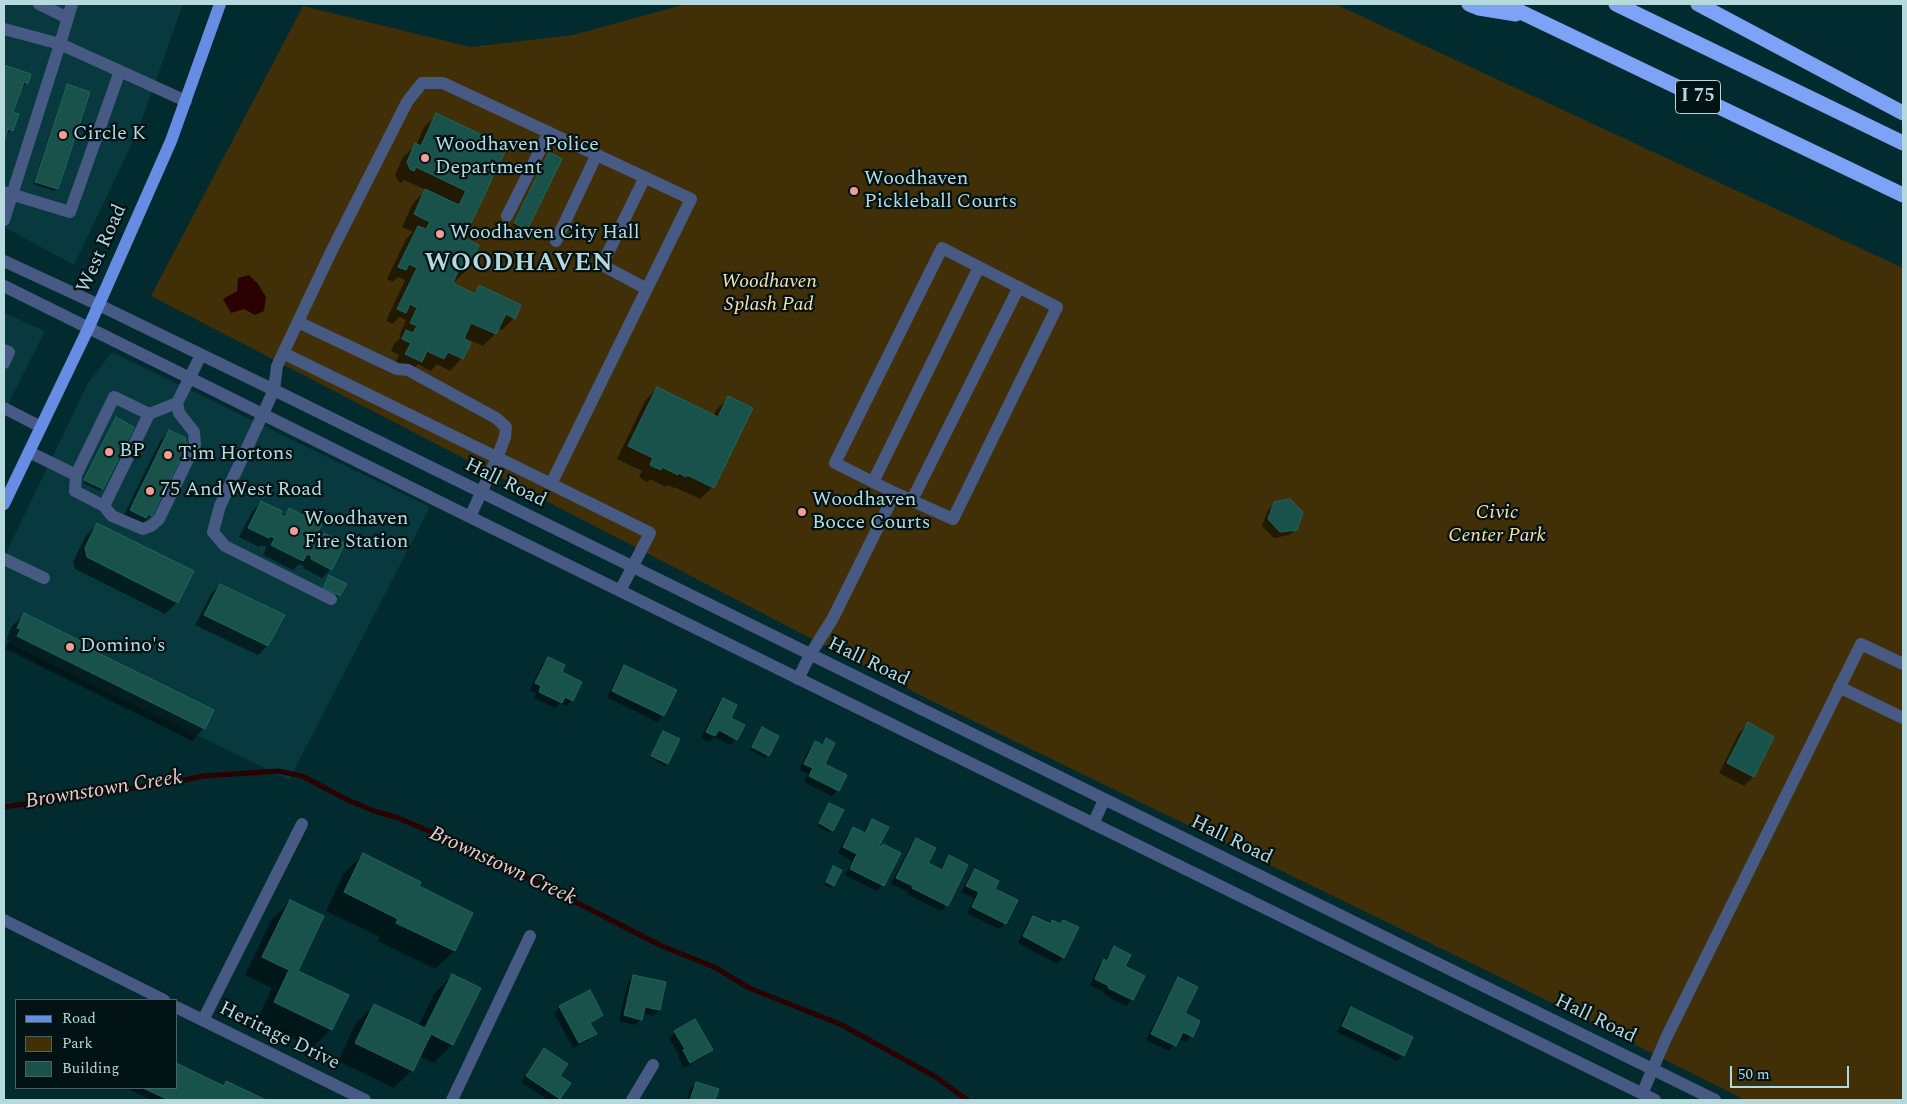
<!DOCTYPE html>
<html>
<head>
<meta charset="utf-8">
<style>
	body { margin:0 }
	#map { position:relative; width:1907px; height:1104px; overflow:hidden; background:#012b2f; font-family:Spectral,serif }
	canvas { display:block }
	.frame { position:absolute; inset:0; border:5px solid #b6d9dd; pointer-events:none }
	.legend { position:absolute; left:15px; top:999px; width:162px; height:90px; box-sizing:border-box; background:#001214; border:1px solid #496264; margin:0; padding:6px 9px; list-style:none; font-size:15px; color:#b6d9dd }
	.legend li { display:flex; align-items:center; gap:10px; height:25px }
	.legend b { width:25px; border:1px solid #496264 }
	.scale { position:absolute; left:1730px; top:1066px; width:119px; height:22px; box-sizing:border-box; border:2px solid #b6d9dd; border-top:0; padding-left:6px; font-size:15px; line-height:18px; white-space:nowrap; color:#b6d9dd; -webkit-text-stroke:4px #001214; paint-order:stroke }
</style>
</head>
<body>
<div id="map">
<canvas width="1907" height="1104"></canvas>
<div class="frame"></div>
<ul class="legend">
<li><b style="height:6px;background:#668de3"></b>Road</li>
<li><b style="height:14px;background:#413007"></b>Park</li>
<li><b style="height:14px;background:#19514b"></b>Building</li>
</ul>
<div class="scale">50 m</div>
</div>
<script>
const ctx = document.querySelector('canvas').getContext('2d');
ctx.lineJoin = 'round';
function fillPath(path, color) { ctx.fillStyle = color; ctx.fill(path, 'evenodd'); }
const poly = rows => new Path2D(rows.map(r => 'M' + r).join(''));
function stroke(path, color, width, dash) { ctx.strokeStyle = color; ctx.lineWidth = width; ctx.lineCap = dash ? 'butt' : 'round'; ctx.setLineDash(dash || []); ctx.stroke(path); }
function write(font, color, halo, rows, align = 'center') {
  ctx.font = font + ' Spectral,serif'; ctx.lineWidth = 4.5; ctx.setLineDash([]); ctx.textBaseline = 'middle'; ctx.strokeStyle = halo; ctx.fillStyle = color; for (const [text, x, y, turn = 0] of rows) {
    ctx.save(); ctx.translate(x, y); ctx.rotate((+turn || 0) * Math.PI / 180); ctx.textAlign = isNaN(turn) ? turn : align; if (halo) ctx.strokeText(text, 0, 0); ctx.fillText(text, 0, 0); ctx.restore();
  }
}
fillPath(poly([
	[4,4,183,4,137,133,74,265,4,227],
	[4,313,45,331,4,412],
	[112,352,430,507,289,780,4,641,4,557,88,383]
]), '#07393e');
fillPath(poly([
	[686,4,1335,4,1903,268,1903,1100,1745,1100,1510,982,926,698,151,296,303,6,470,47,573,35]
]), '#413007');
fillPath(poly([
	[249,275,258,284,266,297,264,311,255,315,244,309,231,313,223,299,237,291,238,278]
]), '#2b0001');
fillPath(poly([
	[4,66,29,75,27,83,19,90,12,113,11,130,4,138],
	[67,86,57,189,54,191,33,184,65,88],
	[437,115,506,148,463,239,478,246,467,270,452,284,473,294,480,287,514,318,502,330,498,328,495,334,483,346,463,337,462,358,450,371,437,364,431,371,418,364,409,374,394,366,399,355,391,351,394,344,401,337,399,336,406,320,399,317,393,324,386,321,405,280,398,277,393,282,387,279,406,239,413,232,402,227,413,203,426,190,404,180,401,183,398,181,395,175,403,157,416,145,424,127],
	[549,154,526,229,524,231,512,226],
	[657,388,713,416,716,410,728,398,713,487,700,499,674,487,673,488,667,485,665,487,650,479,647,482,642,479,639,477,642,471,617,459,645,401],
	[116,419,102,489,100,491,83,483],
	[170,431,183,442,151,515,142,524,122,519,160,441],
	[261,502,282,517,290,510,316,534,331,569,322,578,303,568,304,566,299,564,293,570,263,555,267,547,261,545,259,547,239,537,252,512],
	[1274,504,1296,529,1289,535,1274,538,1262,526,1268,510],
	[97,524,177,602,165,614,75,569,73,562,85,537],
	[329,577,339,595,337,598,321,591],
	[220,585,283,615,267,646,258,655,195,625,211,594],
	[25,614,82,646,204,728,192,741,6,649,9,641,6,640,12,626],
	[548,659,560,673,572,700,566,706,560,703,555,708,534,698,536,693,530,690,542,664],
	[625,666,675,691,663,716,657,722,607,697,619,672],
	[723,700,736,739,730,745,714,737,709,742,701,738,717,706],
	[1748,724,1772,737,1753,777,1744,786,1719,773,1739,733],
	[762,728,768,755,765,758,750,750],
	[663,732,667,763,665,766,650,758],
	[827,740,823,765,838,790,832,796,804,782,808,774,799,770,809,749,815,743,821,745],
	[827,807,832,830,830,833,817,826],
	[872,820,883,885,877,891,845,875,852,861,838,853,847,835,853,829,863,834,866,826],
	[916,840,926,864,940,871,943,863,949,857,947,905,941,911,907,894,908,892,891,884,910,846],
	[363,855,417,887,472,913,454,951,435,969,378,941,380,937,326,911,344,873],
	[834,867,833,885,831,888,824,885],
	[975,871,993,890,1005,923,999,929,967,913,974,898,961,892,969,877],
	[291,901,296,971,347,996,331,1029,312,1048,257,1020,272,988,245,975,272,919],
	[1033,917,1049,925,1052,922,1059,925,1063,921,1077,928,1062,958,1057,964,1018,943,1027,923],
	[1114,948,1124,967,1143,976,1132,1000,1126,1006,1103,994,1104,992,1090,985,1098,967],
	[452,975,452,1045,434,1063,419,1056,412,1070,394,1088,338,1061,356,1023,375,1005,418,1026,434,994],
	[634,976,665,983,659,1010,653,1016,643,1013,641,1019,635,1025,619,1021,628,982],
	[1179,979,1183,1014,1191,1036,1186,1042,1179,1039,1169,1051,1146,1040,1173,985],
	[560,1007,602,1015,590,1024,595,1034,589,1040,573,1048,554,1013],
	[1351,1009,1403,1055,1397,1061,1337,1032,1345,1015],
	[675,1032,711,1050,706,1056,684,1068,678,1057,679,1055,669,1038],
	[544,1050,558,1076,559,1098,557,1100,548,1100,521,1082,538,1056],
	[227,1082,263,1100,151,1100,126,1088,222,1087],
	[696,1083,717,1090,714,1100,687,1100,690,1089]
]), '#0007');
stroke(poly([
	[4,807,175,782,203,776,278,771,302,776,348,800,374,811,398,818,467,847,662,946,716,968,749,988,840,1024,936,1077,967,1100]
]), '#2b0001', 5);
const building = poly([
	[4,65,31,74,28,84,24,82,13,112,19,114,13,131,8,129,4,141,4,65],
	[67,84,90,92,58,189,35,182,67,84],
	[436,113,507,147,464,238,479,245,468,270,460,267,453,283,475,294,479,285,521,305,515,319,506,314,496,334,471,323,464,339,471,343,463,359,448,352,444,359,427,351,422,362,405,354,411,343,402,339,406,330,413,333,417,326,410,323,417,308,410,304,406,313,397,309,417,268,409,264,406,270,398,267,418,226,426,229,430,222,414,214,425,189,459,205,466,191,416,167,414,171,410,169,407,162,415,143,421,146,436,113],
	[549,152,562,159,527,230,514,223,549,152],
	[657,387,718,417,728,396,753,408,714,488,687,475,686,477,679,473,678,475,662,467,661,470,654,467,650,465,653,458,628,446,657,387],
	[116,417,134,427,103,489,84,480,116,417],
	[169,430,186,438,185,441,188,443,152,516,148,514,146,518,130,510,169,430],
	[1290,499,1303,512,1297,530,1280,532,1268,519,1274,502,1290,499],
	[261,501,282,511,280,515,285,517,289,508,322,525,317,533,322,536,324,533,345,543,332,570,311,559,312,556,307,554,303,561,271,545,275,538,270,536,269,538,248,528,261,501],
	[97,523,194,571,178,603,87,557,85,548,97,523],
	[329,575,347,584,340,596,323,588,329,575],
	[220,584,285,615,268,646,204,615,220,584],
	[24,613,85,643,84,646,214,710,205,729,17,636,21,629,17,628,24,613],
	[548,657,565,665,562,672,582,682,573,701,565,697,562,703,539,692,541,686,535,683,548,657],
	[624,665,677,690,664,716,612,691,624,665],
	[723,698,737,705,731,718,745,725,737,740,719,730,715,736,706,732,723,698],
	[1748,722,1774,737,1754,777,1727,763,1748,722],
	[762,727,779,736,769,756,752,747,762,727],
	[663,731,680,739,668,764,651,756,663,731],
	[826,738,835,743,825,764,847,775,839,791,809,776,813,768,804,764,815,741,823,745,826,738],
	[829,803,844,810,833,831,819,823,829,803],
	[872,819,889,827,879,846,882,847,883,844,901,853,884,886,850,869,857,854,843,847,853,827,865,833,872,819],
	[916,838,936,848,928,863,942,870,949,855,968,865,948,906,912,888,913,886,896,878,916,838],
	[363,853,421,882,419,886,473,913,455,951,396,923,398,919,344,892,363,853],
	[833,866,842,870,834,886,826,882,833,866],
	[975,869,999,881,995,889,1018,900,1006,924,972,907,979,892,966,886,975,869],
	[290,900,324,916,298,971,349,995,332,1030,274,1002,289,970,262,957,290,900],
	[1033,916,1051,924,1052,920,1061,924,1063,920,1079,927,1064,958,1023,936,1033,916],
	[1114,946,1131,955,1125,966,1145,976,1133,1000,1108,988,1109,986,1095,979,1104,959,1107,961,1114,946],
	[452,974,481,988,453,1045,431,1034,413,1071,355,1043,374,1004,425,1028,452,974],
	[633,975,666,982,660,1010,645,1007,642,1020,624,1015,633,975],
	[1178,977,1198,987,1185,1013,1200,1021,1193,1037,1183,1032,1176,1046,1151,1034,1178,977],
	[590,990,603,1015,590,1023,597,1034,579,1043,559,1006,590,990],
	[1351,1007,1413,1037,1404,1056,1342,1026,1351,1007],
	[695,1019,713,1050,690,1063,683,1050,685,1049,674,1031,695,1019],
	[544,1048,568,1064,560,1076,571,1083,560,1099,526,1076,544,1048],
	[176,1063,224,1086,226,1081,266,1100,169,1100,143,1088,176,1088,176,1063],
	[696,1082,719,1089,715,1100,690,1100,696,1082]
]);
fillPath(building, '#19514b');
stroke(building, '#1b675f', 1);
stroke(poly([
	[39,4,68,18],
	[72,4,60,44,186,101],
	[4,29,60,44,4,220],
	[645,177,602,265,647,289],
	[4,192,70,212,120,71],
	[507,216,549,132],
	[556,241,597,154],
	[4,261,99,305,274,390,1715,1100],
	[4,286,470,517,1655,1100],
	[298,322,397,369,408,370,496,418,506,427,505,437,497,458,470,517],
	[4,350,9,352,4,363],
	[283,353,551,484,691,199,443,83,422,83,407,102,331,252,277,366,274,390,220,506,213,532,225,546,331,599],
	[4,408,41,427],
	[29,452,76,475,114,397,149,414,177,403,201,355],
	[76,475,75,491,104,506,149,414],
	[873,482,979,267],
	[551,484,650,533,620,591],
	[912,500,1019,287],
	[104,506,112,516,143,529,151,526,159,519,195,445,194,432,179,413,177,403],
	[4,559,44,578],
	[798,679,810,655,833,618,895,493,835,463,942,248,1057,307,953,519,895,493],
	[1839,687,1903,718],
	[1093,824,1104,800],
	[4,920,164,1000],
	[176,1007,365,1100],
	[203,1020,302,824],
	[1642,1094,1666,1038,1861,644,1903,664],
	[452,1100,530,936],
	[632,1100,653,1065]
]), '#465a84', 12);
stroke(poly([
	[4,504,88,329,171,141,220,4]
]), '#668de3', 12);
stroke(poly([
	[1469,4,1479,8,1516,14],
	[1504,4,1903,195],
	[1616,4,1903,143],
	[1698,4,1903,113]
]), '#7ca3f5', 15);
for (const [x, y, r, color] of [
	[63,135,5,"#f59c95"],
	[425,158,5,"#f59c95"],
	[854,191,5,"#f59c95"],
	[440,234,5,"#f59c95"],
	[109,452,5,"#f59c95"],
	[168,455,5,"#f59c95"],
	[150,491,5,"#f59c95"],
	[802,512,5,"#f59c95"],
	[294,531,5,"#f59c95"],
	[70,647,5,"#f59c95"]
]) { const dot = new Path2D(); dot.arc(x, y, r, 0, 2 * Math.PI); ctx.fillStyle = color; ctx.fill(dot); stroke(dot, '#001214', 2); }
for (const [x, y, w] of [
	[1698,97,45]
]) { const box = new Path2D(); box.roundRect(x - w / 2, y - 16.5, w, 33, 4); ctx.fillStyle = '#001214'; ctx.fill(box); stroke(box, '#b6d9dd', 1); }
write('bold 19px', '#b6d9dd', null, [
	["I 75",1698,97]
]);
write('20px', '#b6d9dd', '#001214', [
	["Circle K",73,135],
	["Woodhaven Police",435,146],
	["Department",435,169],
	["Woodhaven",864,180],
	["Pickleball Courts",864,203],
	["Woodhaven City Hall",450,234],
	["BP",119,452],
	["Tim Hortons",178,455],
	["75 And West Road",160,491],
	["Woodhaven",812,501],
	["Bocce Courts",812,524],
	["Woodhaven",304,520],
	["Fire Station",304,543],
	["Domino's",80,647]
], 'left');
write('20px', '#b6d9dd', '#001214', [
	["West Road",103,249,-66],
	["Hall Road",505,484,26],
	["Hall Road",868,663,26],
	["Hall Road",1231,841,26],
	["Hall Road",1595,1020,26],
	["Heritage Drive",279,1037,26]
]);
write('italic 20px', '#fce0a8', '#001214', [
	["Woodhaven",769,283],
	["Splash Pad",769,306],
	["Civic",1497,514],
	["Center Park",1497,537]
]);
write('italic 21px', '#f5c7c3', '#001214', [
	["Brownstown Creek",104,791,-9],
	["Brownstown Creek",502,867,25]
]);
ctx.letterSpacing = '1px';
write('bold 25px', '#b6d9dd', '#001214', [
	["WOODHAVEN",519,265]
]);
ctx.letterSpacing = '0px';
</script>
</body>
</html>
